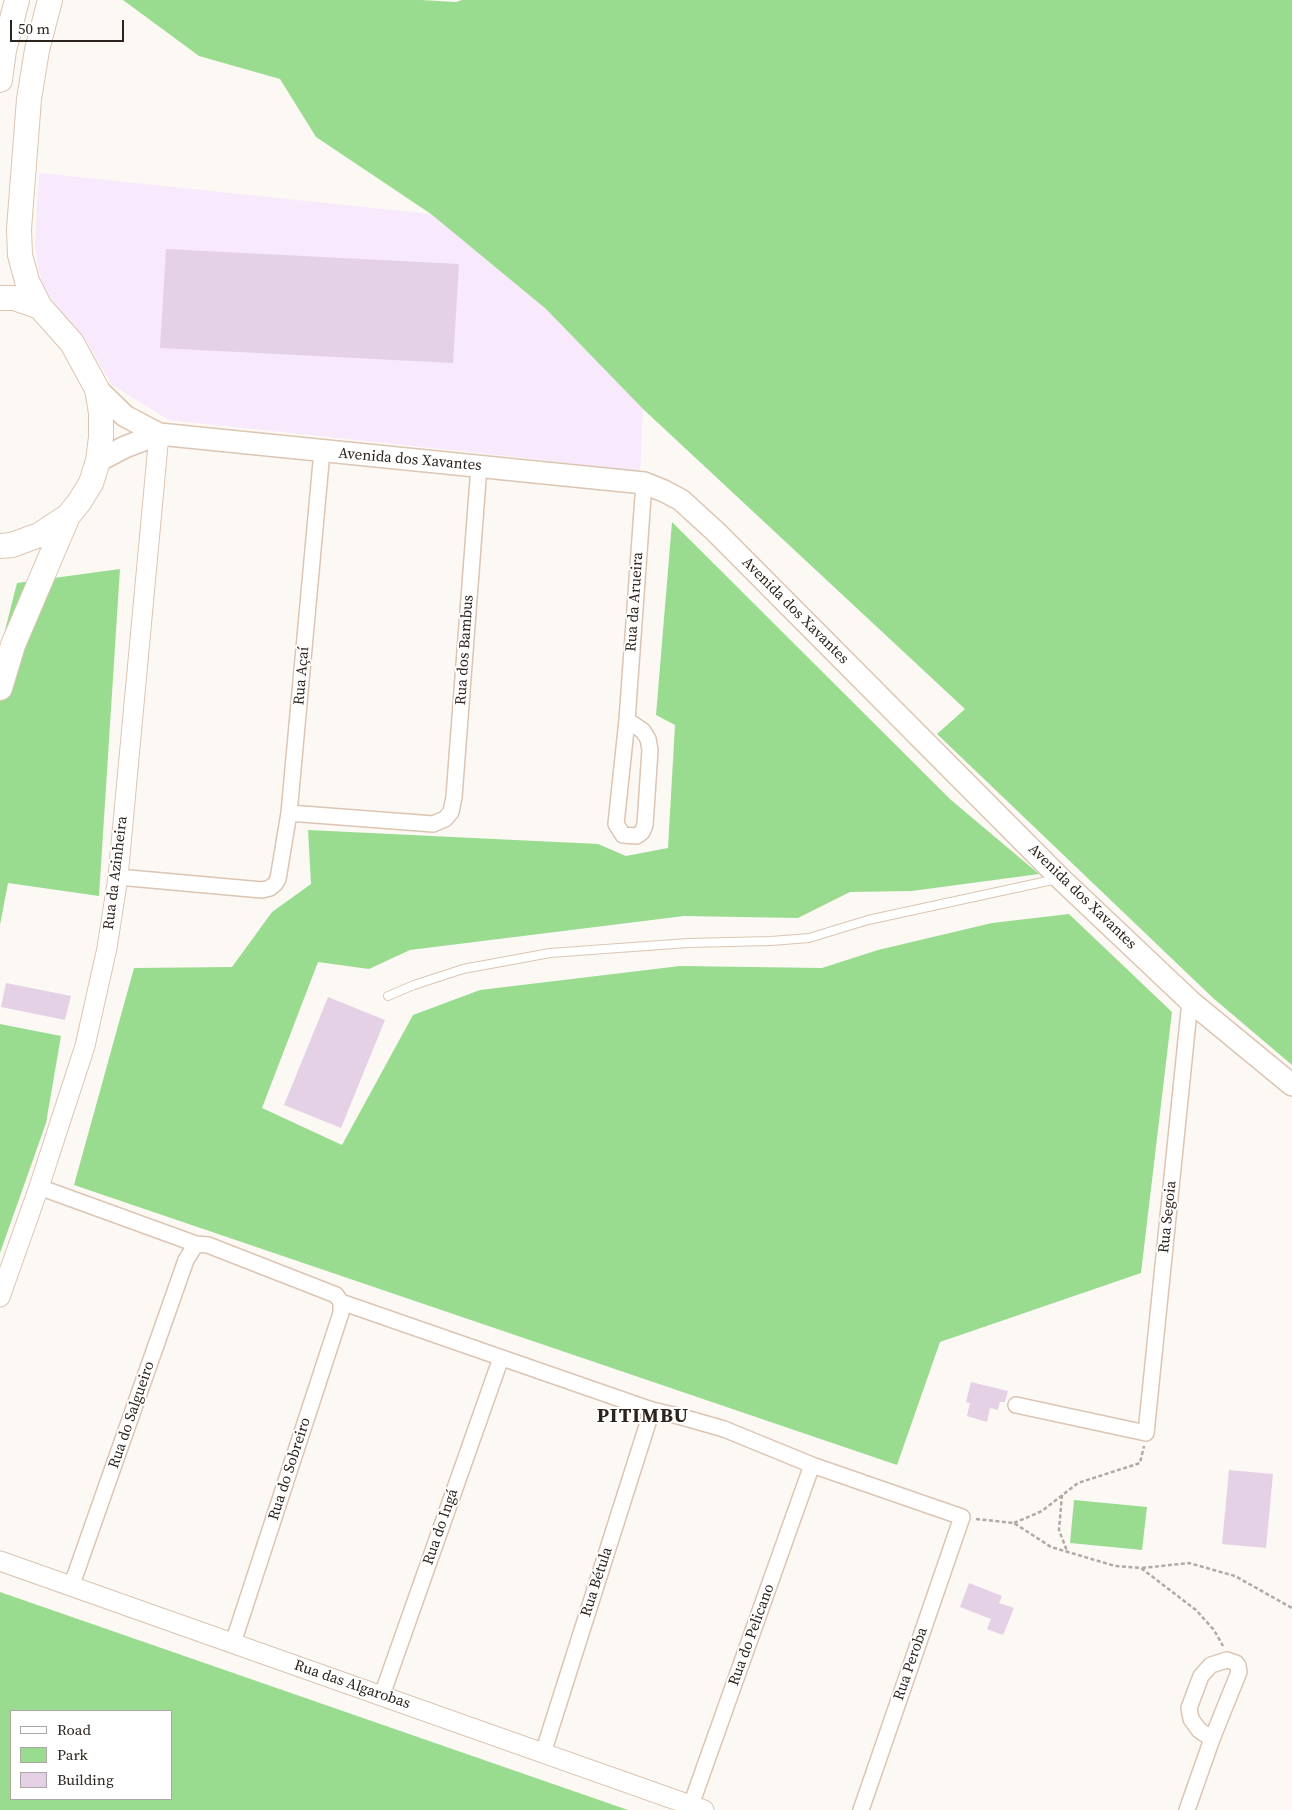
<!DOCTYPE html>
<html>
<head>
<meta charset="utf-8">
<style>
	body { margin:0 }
	#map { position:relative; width:1292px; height:1810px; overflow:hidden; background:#fcf8f4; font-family:"Source Serif 4",serif }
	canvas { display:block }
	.legend { position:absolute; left:10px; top:1710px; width:162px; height:90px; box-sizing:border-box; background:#fff; border:1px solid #aba7a4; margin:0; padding:6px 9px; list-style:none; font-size:15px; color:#2c231c }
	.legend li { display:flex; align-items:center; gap:10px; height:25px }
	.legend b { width:25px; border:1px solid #aba7a4 }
	.scale { position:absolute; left:10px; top:20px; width:114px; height:22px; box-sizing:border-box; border:2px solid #2c231c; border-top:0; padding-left:6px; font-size:15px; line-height:18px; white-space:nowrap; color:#2c231c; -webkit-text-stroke:4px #fff; paint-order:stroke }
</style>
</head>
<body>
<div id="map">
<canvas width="1292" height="1810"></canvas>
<ul class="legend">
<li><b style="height:6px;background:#fff"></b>Road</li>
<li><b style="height:14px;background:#99dc8f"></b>Park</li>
<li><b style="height:14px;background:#e5d1e6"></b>Building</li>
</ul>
<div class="scale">50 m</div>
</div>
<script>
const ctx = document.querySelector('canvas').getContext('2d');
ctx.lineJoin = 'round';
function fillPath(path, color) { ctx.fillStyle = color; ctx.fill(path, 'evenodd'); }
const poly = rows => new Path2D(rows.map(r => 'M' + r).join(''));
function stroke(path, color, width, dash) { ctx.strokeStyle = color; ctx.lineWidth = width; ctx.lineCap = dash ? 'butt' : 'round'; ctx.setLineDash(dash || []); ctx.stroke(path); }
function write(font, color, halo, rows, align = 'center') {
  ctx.font = font + ' "Source Serif 4",serif'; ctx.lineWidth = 4; ctx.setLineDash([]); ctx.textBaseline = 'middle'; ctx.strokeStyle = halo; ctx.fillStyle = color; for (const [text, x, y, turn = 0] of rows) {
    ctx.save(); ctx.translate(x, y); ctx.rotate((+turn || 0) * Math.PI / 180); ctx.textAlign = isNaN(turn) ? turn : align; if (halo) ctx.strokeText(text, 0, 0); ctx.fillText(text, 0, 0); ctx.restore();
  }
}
fillPath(poly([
	[39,173,431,214,546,309,643,409,640,473,535,459,169,420,112,385,86,340,63,315,45,290,38,268,35,245]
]), '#f8e9fc');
fillPath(poly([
	[123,0,421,0,456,2,462,0,1292,0,1292,1065,1213,998,937,734,965,709,643,409,546,309,431,214,316,137,280,79,199,56],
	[672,522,951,800,1039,874,912,891,850,892,798,918,684,916,410,950,369,969,318,962,262,1108,342,1145,413,1015,480,990,680,966,822,968,878,950,992,923,1069,914,1172,1012,1141,1273,940,1342,897,1465,74,1185,134,968,232,967,272,912,311,884,308,830,598,844,626,856,668,848,675,725,656,715],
	[120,569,99,896,8,883,0,925,0,650,17,583],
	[0,1024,61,1036,46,1123,0,1253],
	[1074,1500,1147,1507,1142,1550,1070,1543],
	[0,1592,628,1810,0,1810],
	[11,1711,171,1711,171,1799,11,1799]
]), '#99dc8f');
fillPath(poly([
	[166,249,459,264,453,363,160,348],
	[6,983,71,996,65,1020,1,1007],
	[328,997,385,1020,341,1128,284,1105],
	[971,1382,1008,1391,1005,1402,1000,1402,998,1410,990,1408,987,1422,967,1416,970,1403,966,1402],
	[1229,1470,1273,1474,1266,1548,1222,1544],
	[969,1583,1002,1596,999,1603,1014,1608,1003,1635,987,1629,991,1619,960,1607]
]), '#e5d1e6');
const service = poly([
	[388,996,414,985,463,969,550,953,688,943,771,941,809,938,868,920,1057,879]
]);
const minor = poly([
	[627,720,643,731,648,739,650,750,645,825,642,832,637,836,623,835,616,824,627,720,644,483],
	[289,813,433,824,445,819,451,812,454,797,479,466],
	[118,877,262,890,270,888,275,884,278,879,289,813,322,451],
	[39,1187,196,1244,208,1245,336,1295,341,1302,341,1313,233,1643],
	[341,1302,652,1410,682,1417,724,1429,812,1465,962,1517,861,1810],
	[1016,1405,1146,1433,1190,1001],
	[71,1587,186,1260,196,1244],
	[382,1695,501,1358],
	[543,1753,652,1410],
	[691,1805,812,1465],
	[1187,1810,1212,1739,1239,1672,1238,1666,1236,1663,1227,1660,1211,1665,1201,1676,1189,1708,1191,1719,1199,1730,1212,1739]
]);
const tertiary = poly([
	[0,1297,39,1187,85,1046,107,948,118,877,159,434],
	[0,1561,704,1810]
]);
const secondary = poly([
	[97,389,125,416,159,434,644,483,664,491,681,500,716,532,1060,878,1190,1001,1292,1085],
	[98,461,125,447,159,434]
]);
const primary = poly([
	[0,80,4,50,17,0],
	[0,298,14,298,40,307,72,343,97,389,101,413,101,437,98,461,91,483,80,501,68,516,39,535,12,545,0,546],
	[40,307,27,281,20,255,19,229,29,99,37,50,50,0],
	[0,688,13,645,68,516]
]);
stroke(service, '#dcc5b2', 10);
stroke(minor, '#dcc5b2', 18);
stroke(tertiary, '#dcc5b2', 21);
stroke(secondary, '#dcc5b2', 24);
stroke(primary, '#dcc5b2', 26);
stroke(poly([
	[1062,1495,1059,1530,1067,1551],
	[976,1519,1014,1523,1051,1547,1115,1566,1141,1568,1196,1610,1214,1630,1223,1646],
	[1014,1523,1042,1511,1078,1483,1140,1463,1144,1446],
	[1142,1568,1189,1563,1235,1576,1292,1608]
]), '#b0aaa5', 2.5, [4, 2.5]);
stroke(service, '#fff', 8);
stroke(minor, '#fff', 15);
stroke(tertiary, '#fff', 19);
stroke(secondary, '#fff', 21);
stroke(primary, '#fff', 24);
write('15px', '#2c231c', '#fff', [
	["Avenida dos Xavantes",410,460,5],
	["Rua da Arueira",635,602,-86],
	["Avenida dos Xavantes",795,611,45],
	["Rua dos Bambus",465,650,-86],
	["Rua Açaí",302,676,-85],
	["Rua da Azinheira",116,873,-83],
	["Avenida dos Xavantes",1082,897,44],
	["Rua Segoia",1168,1217,-84],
	["Rua do Salgueiro",132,1415,-71],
	["Rua do Sobreiro",290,1469,-72],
	["Rua do Ingá",441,1527,-71],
	["Rua Bétula",597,1582,-72],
	["Rua do Pelicano",752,1635,-70],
	["Rua Peroba",911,1664,-71],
	["Rua das Algarobas",352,1685,19]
]);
ctx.letterSpacing = '1px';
write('bold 20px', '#2c231c', '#fff', [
	["PITIMBU",643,1417]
]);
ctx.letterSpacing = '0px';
</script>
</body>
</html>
